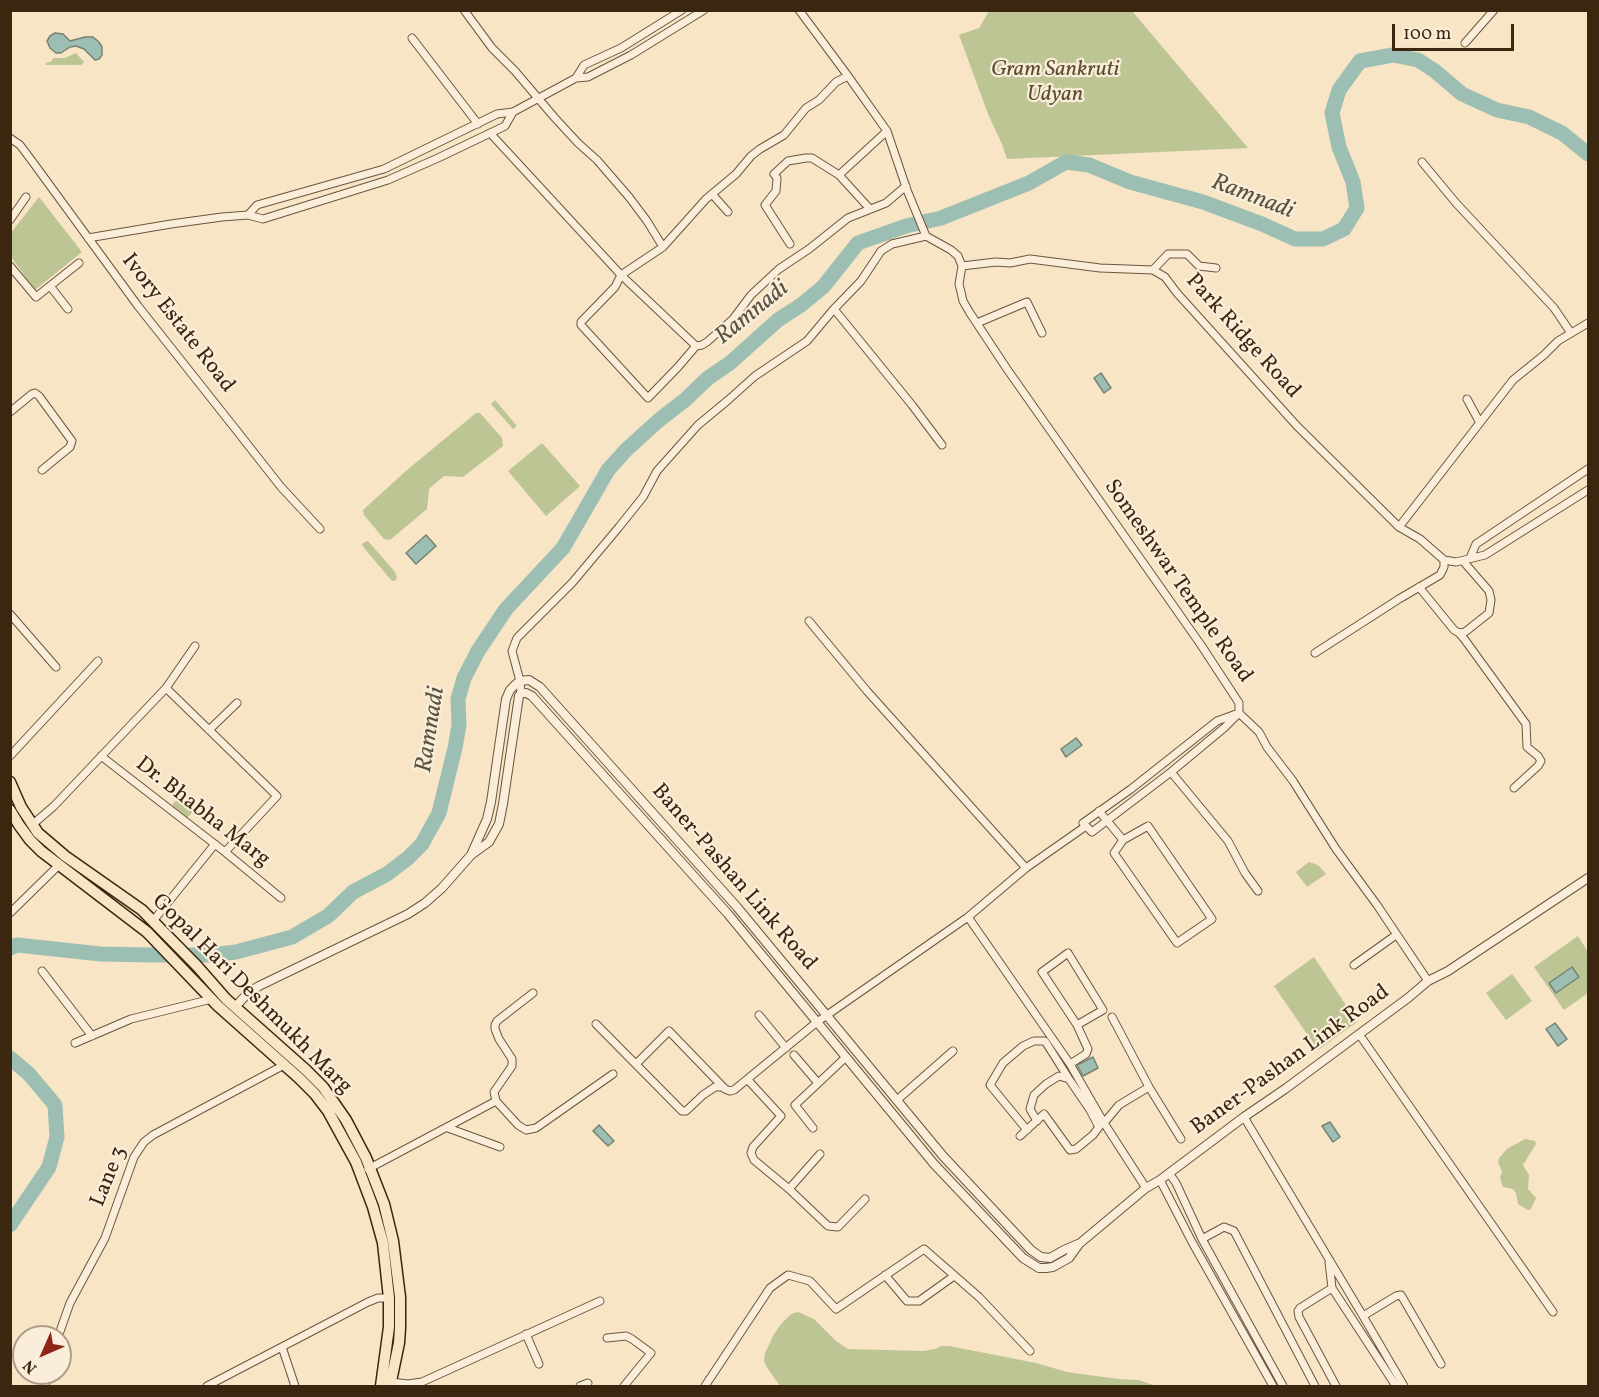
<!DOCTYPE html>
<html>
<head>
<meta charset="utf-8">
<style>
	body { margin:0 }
	#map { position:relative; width:1599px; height:1397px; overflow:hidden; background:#f7e5c6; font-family:Vollkorn,serif }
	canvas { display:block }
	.frame { position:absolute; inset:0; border:12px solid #3b2610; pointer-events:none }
	.north { position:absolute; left:12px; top:1325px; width:60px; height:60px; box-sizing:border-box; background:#faeeda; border:2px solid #ae9e89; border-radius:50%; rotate:225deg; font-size:16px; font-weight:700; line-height:24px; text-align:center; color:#3b2610 }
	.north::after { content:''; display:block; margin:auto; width:21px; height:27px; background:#8f2418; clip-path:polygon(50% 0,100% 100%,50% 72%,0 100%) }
	.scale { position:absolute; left:1392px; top:24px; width:122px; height:27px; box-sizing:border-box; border:3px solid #3b2610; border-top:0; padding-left:8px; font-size:18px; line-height:21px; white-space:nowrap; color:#3b2610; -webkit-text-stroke:4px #faeeda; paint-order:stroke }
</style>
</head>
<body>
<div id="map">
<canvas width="1599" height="1397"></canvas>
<div class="frame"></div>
<div class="north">N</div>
<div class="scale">100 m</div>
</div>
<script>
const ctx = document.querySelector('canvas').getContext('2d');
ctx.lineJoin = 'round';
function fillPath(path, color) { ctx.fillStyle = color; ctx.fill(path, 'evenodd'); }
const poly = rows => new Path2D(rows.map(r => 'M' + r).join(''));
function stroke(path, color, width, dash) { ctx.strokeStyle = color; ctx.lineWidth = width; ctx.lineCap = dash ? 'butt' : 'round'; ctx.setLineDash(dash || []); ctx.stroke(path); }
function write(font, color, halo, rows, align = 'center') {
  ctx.font = font + ' Vollkorn,serif'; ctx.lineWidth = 4.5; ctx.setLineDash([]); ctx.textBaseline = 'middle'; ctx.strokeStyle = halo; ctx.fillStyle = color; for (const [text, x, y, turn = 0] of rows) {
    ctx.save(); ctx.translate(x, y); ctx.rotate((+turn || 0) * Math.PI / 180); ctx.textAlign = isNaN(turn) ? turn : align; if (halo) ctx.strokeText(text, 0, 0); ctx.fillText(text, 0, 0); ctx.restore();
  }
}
fillPath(poly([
	[989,11,1132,11,1248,148,1007,159,1002,144,988,114,959,35,979,28],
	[76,53,84,62,81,65,46,65,46,63,52,61,53,58,65,58],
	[39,197,82,252,35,290,11,257,10,234],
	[495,400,517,426,513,429,491,404],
	[476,413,480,413,502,438,503,446,463,477,444,476,429,489,427,509,390,540,384,539,364,515,363,510,407,470],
	[542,443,580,486,546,516,508,471],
	[368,541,395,572,397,577,396,580,393,581,391,580,365,549,362,545,364,542],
	[182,793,198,806,187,818,172,805],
	[1309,862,1318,865,1326,874,1307,887,1296,872],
	[1578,936,1588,952,1588,993,1564,1010,1534,967],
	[1314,957,1357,1022,1318,1050,1274,986],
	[1512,974,1532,1001,1506,1020,1486,993],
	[1525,1139,1535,1141,1536,1144,1523,1165,1529,1175,1528,1189,1536,1198,1531,1209,1528,1210,1518,1204,1516,1193,1513,1189,1503,1187,1500,1178,1502,1171,1498,1162,1499,1158,1507,1149],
	[798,1312,814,1319,836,1341,848,1349,923,1351,935,1349,941,1346,949,1346,1036,1363,1067,1372,1118,1379,1139,1380,1153,1385,1152,1386,780,1386,766,1366,764,1361,765,1353,774,1334,782,1323,791,1314]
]), '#bdc595');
const water = poly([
	[55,33,63,34,70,41,85,37,93,37,99,42,102,47,102,55,99,59,95,60,84,49,76,46,70,47,61,53,56,53,50,48,47,41,50,36,55,33],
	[1101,373,1111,388,1104,393,1094,378,1101,373],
	[426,535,436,546,416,564,406,553,426,535],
	[1076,738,1082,745,1066,757,1061,749,1076,738],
	[1572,967,1579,977,1556,993,1549,983,1572,967],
	[1555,1023,1567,1039,1558,1046,1546,1029,1555,1023],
	[1093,1057,1098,1068,1083,1076,1077,1065,1093,1057],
	[1330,1122,1340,1137,1333,1142,1322,1126,1330,1122],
	[599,1125,614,1141,608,1146,593,1131,599,1125]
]);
fillPath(water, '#9dbfb3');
stroke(water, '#768272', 1.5);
stroke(poly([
	[10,948,17,945,101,954,152,955,210,955,236,952,292,937,328,916,353,892,387,874,408,858,422,844,439,813,455,748,459,725,458,699,464,678,478,651,506,609,563,548,608,470,626,450,659,420,685,400,708,378,730,363,778,320,801,305,823,287,858,243,906,226,941,218,1029,183,1066,162,1089,165,1130,182,1203,202,1262,224,1295,239,1323,239,1344,229,1357,208,1353,182,1339,147,1332,113,1339,90,1360,61,1393,55,1418,60,1435,71,1462,94,1497,110,1529,117,1562,133,1588,154],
	[10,1058,29,1074,55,1105,57,1137,49,1167,10,1225]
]), '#9dbfb3', 15);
const minor = poly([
	[464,10,492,48,515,71,554,117,578,143,597,160,629,197,647,221,663,247,621,275,696,346],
	[799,10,848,76,887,131,907,190,926,236],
	[412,38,478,124],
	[1465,43,1494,10],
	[576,78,584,65,621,48,682,10],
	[513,112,505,126,438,158,388,180,263,219,248,215,257,205,384,169,497,114,513,112],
	[513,112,576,78,588,77,631,55,704,10],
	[490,133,621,275,615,287,581,322,581,325,648,398,678,367,696,346,702,345,707,342,733,319,751,295,779,269,809,249,848,218,886,203,906,186],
	[10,138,20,145,32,161,138,306,237,431,281,487,320,529],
	[1422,162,1456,203,1554,308,1571,333],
	[839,175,887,131],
	[712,194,728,212],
	[10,220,26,197],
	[926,236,951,250,958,256,962,266,959,284,961,292,963,301,970,313,1007,369,1201,645,1239,703,1239,713,1259,732,1267,747,1293,781,1336,849,1377,905,1428,981],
	[88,238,171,224,222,217,248,215],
	[790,244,765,205,776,191,777,178,774,174,788,161,806,158,812,158,839,175,870,209],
	[663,247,706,199,736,174,751,156,760,149,784,135,806,108,819,100,836,82,848,76],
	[10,266,36,297,79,263],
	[962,266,996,262,1010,263,1030,259,1100,268,1153,270,1165,277,1177,293,1297,426,1399,527,1420,539,1444,560],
	[1153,270,1168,254,1187,254,1199,266,1216,268],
	[50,286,68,309],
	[834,309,912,405,942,445],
	[977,323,1027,302,1042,333],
	[1467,399,1480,423],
	[10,412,32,394,35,393,39,396,72,441,70,447,42,470],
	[1399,527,1513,380,1544,355,1558,341,1588,323],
	[1470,558,1476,544,1588,469],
	[1444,560,1456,562,1485,555,1588,490],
	[1419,587,1454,630,1459,633,1465,640,1526,724,1527,747,1538,756,1541,761,1538,766,1514,788],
	[10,614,56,667],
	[809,621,867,691,1026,868],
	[1459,633,1465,632,1489,613,1491,600,1489,591,1463,561],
	[1315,653,1399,599,1440,575,1444,567,1444,560],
	[166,688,277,796,225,852],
	[521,693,520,681,512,651,517,638,572,583,619,527,643,497,657,471,698,425,727,401,755,376,807,341,833,310,861,281,881,251,892,244,926,236],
	[1239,713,1224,728,1171,772,1092,832,1083,823,1131,789,1217,721,1239,713],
	[209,730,237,703],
	[10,756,98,661],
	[101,756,225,852,281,898],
	[1171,772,1228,841,1245,873,1258,891],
	[1099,811,1123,840],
	[32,825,54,806,166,688,195,646],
	[1148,826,1212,919,1177,943,1114,853,1123,840,1148,826],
	[10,913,59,865],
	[968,917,1070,1064,1104,1123,1146,1188],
	[153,921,215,844],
	[1068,953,1103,1010,1077,1025,1042,972,1068,953],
	[1354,965,1396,935],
	[42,971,92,1036],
	[759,1015,786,1048],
	[596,1024,682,1111,686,1111,703,1095,715,1087,723,1087],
	[1359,1034,1553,1312],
	[75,1043,131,1019,212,999],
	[794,1055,818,1083],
	[636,1064,669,1031,725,1089,730,1091,734,1090,817,1022,968,917,1026,868,1086,826],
	[1070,1064,1086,1054,1088,1049,1077,1025],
	[748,1080,781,1116,753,1147,751,1153,754,1160,789,1189],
	[1149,1087,1181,1139],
	[897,1100,953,1051],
	[496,1101,494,1092,512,1066,512,1059,499,1039,495,1029,495,1025,497,1021,533,993],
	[1244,1117,1363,1316,1396,1296,1401,1295,1441,1364],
	[1104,1123,1119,1105,1149,1087,1112,1017],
	[448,1128,500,1147],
	[813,1128,795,1105,846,1057],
	[1027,1130,990,1085,1003,1063,1023,1046,1034,1041,1045,1041,1069,1079],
	[1020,1136,1044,1114,1070,1150,1076,1149,1093,1135,1099,1127,1090,1110,1069,1079,1059,1076,1046,1084,1034,1095,1030,1109,1037,1121],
	[820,1154,789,1189,828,1226,838,1227,865,1199],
	[368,1169,496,1101,518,1125,526,1130,536,1128,613,1074],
	[1169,1173,1176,1183,1202,1239,1283,1386],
	[1160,1180,1192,1242,1273,1386],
	[1202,1239,1224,1227,1234,1231,1315,1386],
	[1329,1262,1332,1288,1396,1386],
	[885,1275,907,1301,919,1301,954,1276],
	[1332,1288,1300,1308,1298,1311,1299,1317,1336,1386],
	[1363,1316,1404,1386],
	[526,1334,539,1364],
	[58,1337,70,1303,105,1238,134,1157,144,1142,153,1135,284,1065],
	[607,1338,626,1336,632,1339,651,1353,624,1386],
	[282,1347,295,1386],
	[391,1382,408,1384,422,1382,600,1301],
	[45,1386,48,1373],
	[207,1386,368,1302,378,1298,389,1298],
	[580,1386,588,1383],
	[705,1386,770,1288,788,1275,810,1281,836,1309,924,1249,979,1297,1030,1351]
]);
const tertiary = poly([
	[471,855,487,819,491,802,506,699,510,690,516,684,520,681,529,680,540,687,737,907,943,1156,1015,1233,1031,1250,1041,1257,1050,1258,1064,1250,1078,1244],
	[235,1007,249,992,259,986,408,914,425,903,442,888,471,855,489,842,499,824,503,804,519,696,521,693,526,693,532,696,728,914,934,1164,1023,1258,1039,1268,1046,1268,1053,1267,1069,1258,1079,1244,1146,1188,1160,1180,1244,1117,1285,1089,1408,998,1428,981,1448,971,1588,878]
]);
const primary = poly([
	[10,782,21,807,38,833,65,856,142,910,197,966,226,999,306,1070,323,1087,346,1120,366,1158,384,1204,393,1241,400,1297,400,1328,399,1343,390,1386],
	[10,810,19,825,30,840,41,851,147,932,218,1006,299,1078,315,1094,328,1111,356,1162,373,1207,383,1243,389,1298,389,1327,381,1386]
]);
stroke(minor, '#6a563e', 9);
stroke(tertiary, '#6a563e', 10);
stroke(primary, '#3b2610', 13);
stroke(minor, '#faeeda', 7);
stroke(tertiary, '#faeeda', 8);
stroke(primary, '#f7e5c6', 10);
write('italic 22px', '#5c4e31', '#faeeda', [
	["Gram Sankruti",1055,71],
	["Udyan",1055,96]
]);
write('22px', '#3b2610', '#faeeda', [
	["Ivory Estate Road",177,324,52],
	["Park Ridge Road",1242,337,48],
	["Someshwar Temple Road",1177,582,55],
	["Dr. Bhabha Marg",202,813,38],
	["Baner-Pashan Link Road",733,878,49],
	["Gopal Hari Deshmukh Marg",251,995,45],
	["Baner-Pashan Link Road",1291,1061,-36],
	["Lane 3",110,1177,-68]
]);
write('italic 24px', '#585441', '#faeeda', [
	["Ramnadi",1252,198,21],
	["Ramnadi",753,314,-39],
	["Ramnadi",432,730,-81]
]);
</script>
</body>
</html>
